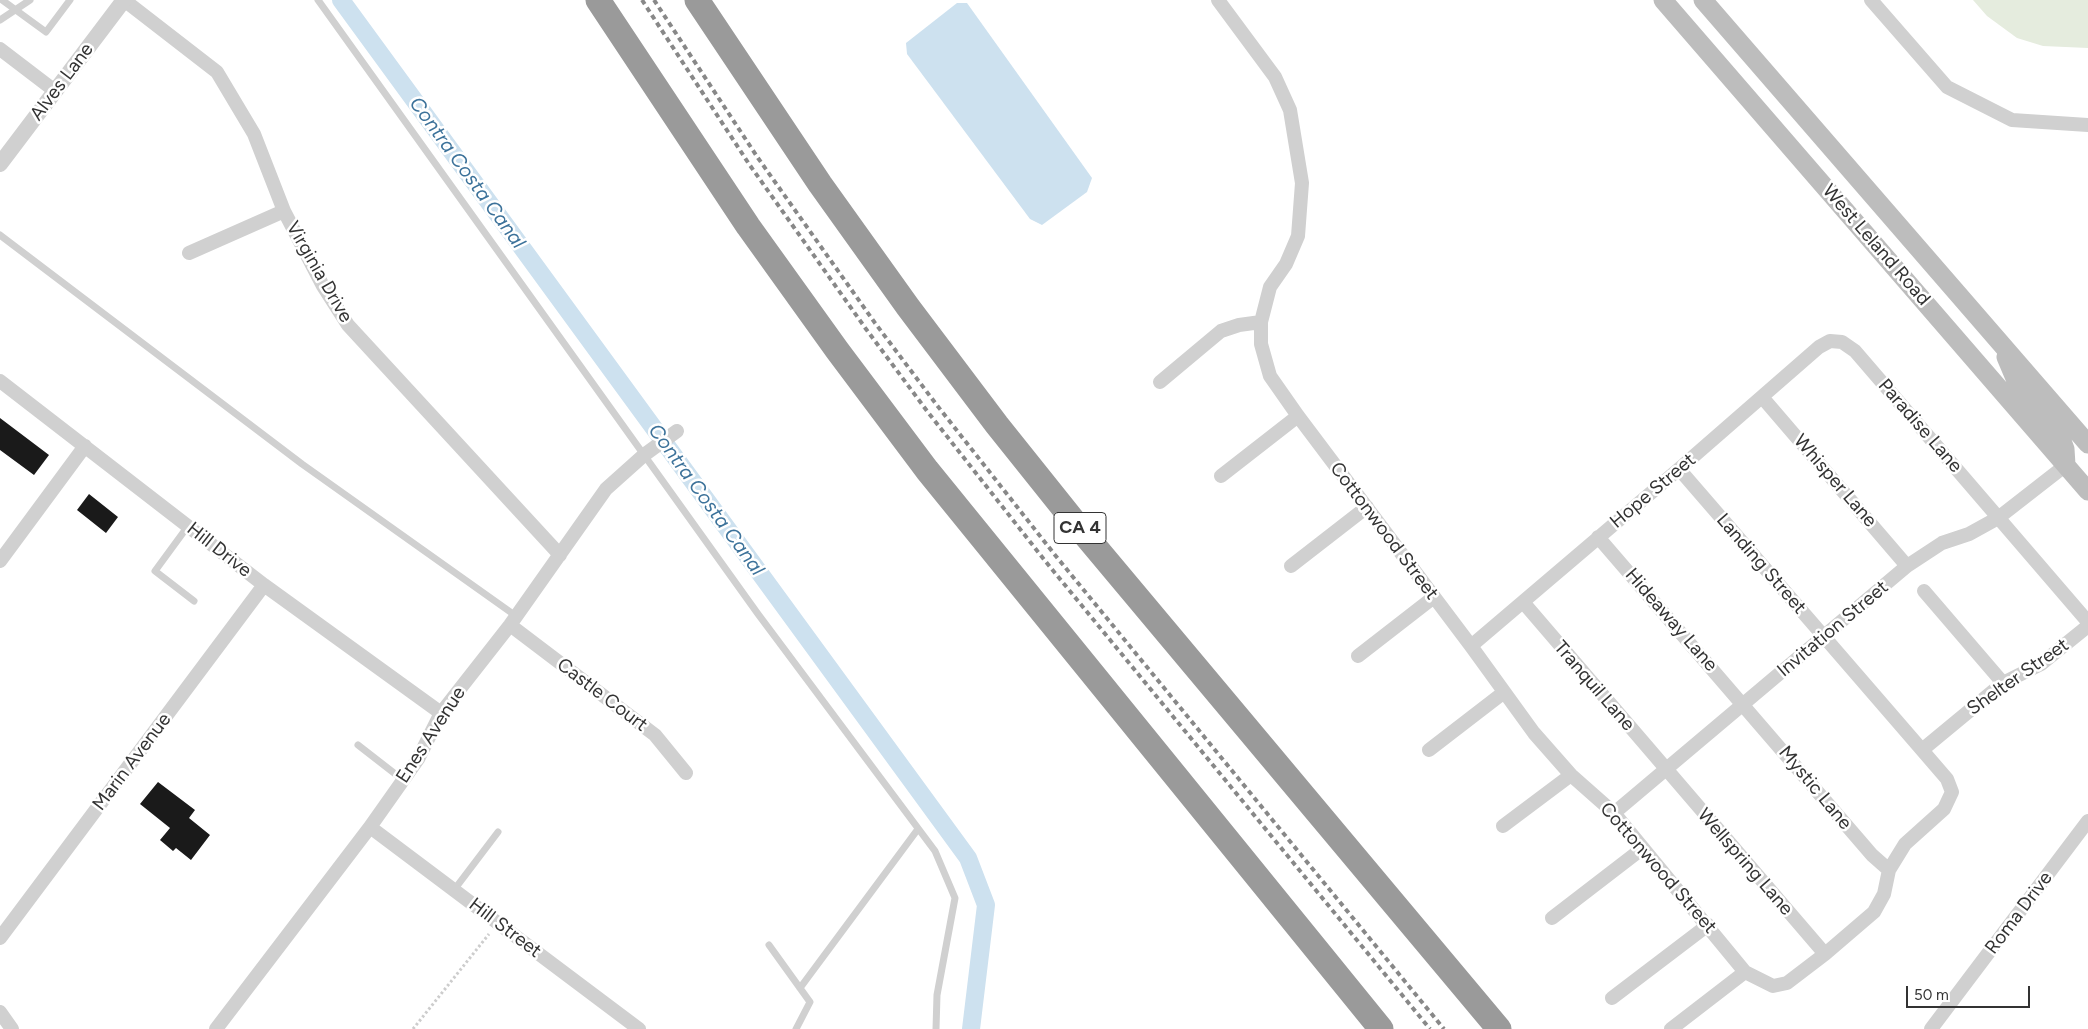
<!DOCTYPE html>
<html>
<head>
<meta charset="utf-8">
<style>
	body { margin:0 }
	#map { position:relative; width:2088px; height:1029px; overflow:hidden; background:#fff; font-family:Figtree,sans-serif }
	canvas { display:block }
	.scale { position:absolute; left:1906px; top:986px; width:124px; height:22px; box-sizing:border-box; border:2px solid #333; border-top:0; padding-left:6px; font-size:15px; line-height:18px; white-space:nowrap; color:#333; -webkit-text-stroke:4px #fff; paint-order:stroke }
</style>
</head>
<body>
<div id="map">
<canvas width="2088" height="1029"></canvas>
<div class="scale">50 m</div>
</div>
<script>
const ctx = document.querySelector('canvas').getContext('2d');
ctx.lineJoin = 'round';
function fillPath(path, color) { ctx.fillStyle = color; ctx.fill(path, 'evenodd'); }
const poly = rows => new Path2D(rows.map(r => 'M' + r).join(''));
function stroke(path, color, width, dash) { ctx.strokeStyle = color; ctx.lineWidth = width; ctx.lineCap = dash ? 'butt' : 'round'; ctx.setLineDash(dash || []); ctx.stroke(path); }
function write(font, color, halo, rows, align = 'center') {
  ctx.font = font + ' Figtree,sans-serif'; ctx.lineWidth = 5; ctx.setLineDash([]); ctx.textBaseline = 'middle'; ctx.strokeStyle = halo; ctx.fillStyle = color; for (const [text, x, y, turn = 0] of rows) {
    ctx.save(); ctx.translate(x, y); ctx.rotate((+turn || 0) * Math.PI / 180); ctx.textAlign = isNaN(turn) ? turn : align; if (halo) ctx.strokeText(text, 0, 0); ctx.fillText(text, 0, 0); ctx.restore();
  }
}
fillPath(poly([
	[1973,0,2088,0,2088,48,2043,46,2017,38,1987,16]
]), '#e5ecde');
fillPath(poly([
	[957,3,967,3,1092,178,1087,192,1042,225,1030,219,907,54,906,43]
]), '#cde1ef');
stroke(poly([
	[341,0,968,858,986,905,971,1029]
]), '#cde1ef', 18);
fillPath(poly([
	[0,418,49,455,34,475,0,450],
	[89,494,118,517,106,533,77,510],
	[158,782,195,810,189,818,210,835,191,860,176,848,173,851,160,840,170,828,140,804]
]), '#1a1a1a');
stroke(poly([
	[413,1029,489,934]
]), '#cdcdcd', 3, [2.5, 2.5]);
stroke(poly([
	[2,0,46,32,70,0],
	[318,0,758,614,935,851,955,898,937,995,936,1029],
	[0,20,30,0],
	[0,235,302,464,516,616],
	[188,526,155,571,194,601],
	[358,745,403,780],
	[454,890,498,832],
	[769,945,810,1002,796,1029],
	[800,988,918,829]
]), '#d0d0d0', 7);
stroke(poly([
	[124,0,217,72,254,134,284,211,323,286,348,325,560,555],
	[1218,0,1275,77,1290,110,1302,183,1298,236,1286,264,1270,287,1261,322,1261,344,1270,376,1298,416,1471,646,1534,733,1571,775,1614,813,1745,972,1773,986,1787,983,1825,954,1874,912,1884,894,1889,870,1905,844,1944,809,1952,792,1947,779,1922,750,2003,683,2041,664,2088,626],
	[1871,0,1947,87,2012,120,2088,125],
	[0,49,55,91],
	[189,253,284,211],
	[0,381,264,585,441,713],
	[1160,382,1221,331,1239,325,1261,322],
	[1762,397,1907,566],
	[1679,469,1922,750],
	[1221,476,1298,416],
	[1598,537,1872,855,1889,870],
	[0,561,85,446],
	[1291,566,1367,507],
	[1924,591,2003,683],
	[1523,602,1825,954],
	[510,625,655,735,686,773],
	[1471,646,1679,469,1819,347,1830,341,1842,342,1855,351,2088,622],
	[1358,656,1434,597],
	[1429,750,1503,693],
	[1614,813,1907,566,1942,543,1969,534,1998,518,2066,465],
	[1503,826,1571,775],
	[370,827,639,1029],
	[1552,918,1643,848],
	[0,938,264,585],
	[1612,998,1708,925],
	[0,1012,12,1029],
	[216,1029,370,827,418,759,441,713,510,625,606,489,644,455,677,431],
	[1671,1029,1745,972],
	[1931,1029,2088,821]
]), '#d0d0d0', 14);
stroke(poly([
	[0,164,124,0]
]), '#d0d0d0', 16);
stroke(poly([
	[1663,0,2088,491],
	[1703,0,2088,444],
	[2006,357,2017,383,2059,433,2065,449,2066,465]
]), '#bdbdbd', 19);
stroke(poly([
	[598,0,748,226,837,350,927,470,1381,1029],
	[697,0,820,184,908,307,997,425,1081,530,1499,1029]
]), '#9a9a9a', 25);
stroke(poly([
	[642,0,749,164,866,329,927,411,1046,562,1430,1029],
	[654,0,758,158,875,323,936,404,1055,555,1444,1029]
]), '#888', 4, [5, 4]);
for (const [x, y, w] of [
	[1080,528,52]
]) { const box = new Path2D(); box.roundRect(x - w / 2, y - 15.5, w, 31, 4); ctx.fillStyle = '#fff'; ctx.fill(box); stroke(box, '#333', 1); }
write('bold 18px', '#333', null, [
	["CA 4",1080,528]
]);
write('19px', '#333', '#fff', [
	["Alves Lane",62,82,-53],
	["West Leland Road",1876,245,49],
	["Virginia Drive",319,272,60],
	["Paradise Lane",1920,426,49],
	["Whisper Lane",1835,481,49],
	["Hope Street",1653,491,-40],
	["Cottonwood Street",1384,531,53],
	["Hill Drive",219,550,38],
	["Landing Street",1761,564,49],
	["Hideaway Lane",1671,620,49],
	["Invitation Street",1833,629,-40],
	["Shelter Street",2018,677,-35],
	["Tranquil Lane",1594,686,49],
	["Castle Court",602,695,37],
	["Enes Avenue",431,735,-57],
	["Marin Avenue",132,762,-53],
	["Mystic Lane",1815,788,50],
	["Wellspring Lane",1745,862,49],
	["Cottonwood Street",1658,868,49],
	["Roma Drive",2019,913,-53],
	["Hill Street",505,928,37]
]);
write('italic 20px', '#3c729a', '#fff', [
	["Contra Costa Canal",467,173,54],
	["Contra Costa Canal",706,500,54]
]);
</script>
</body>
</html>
